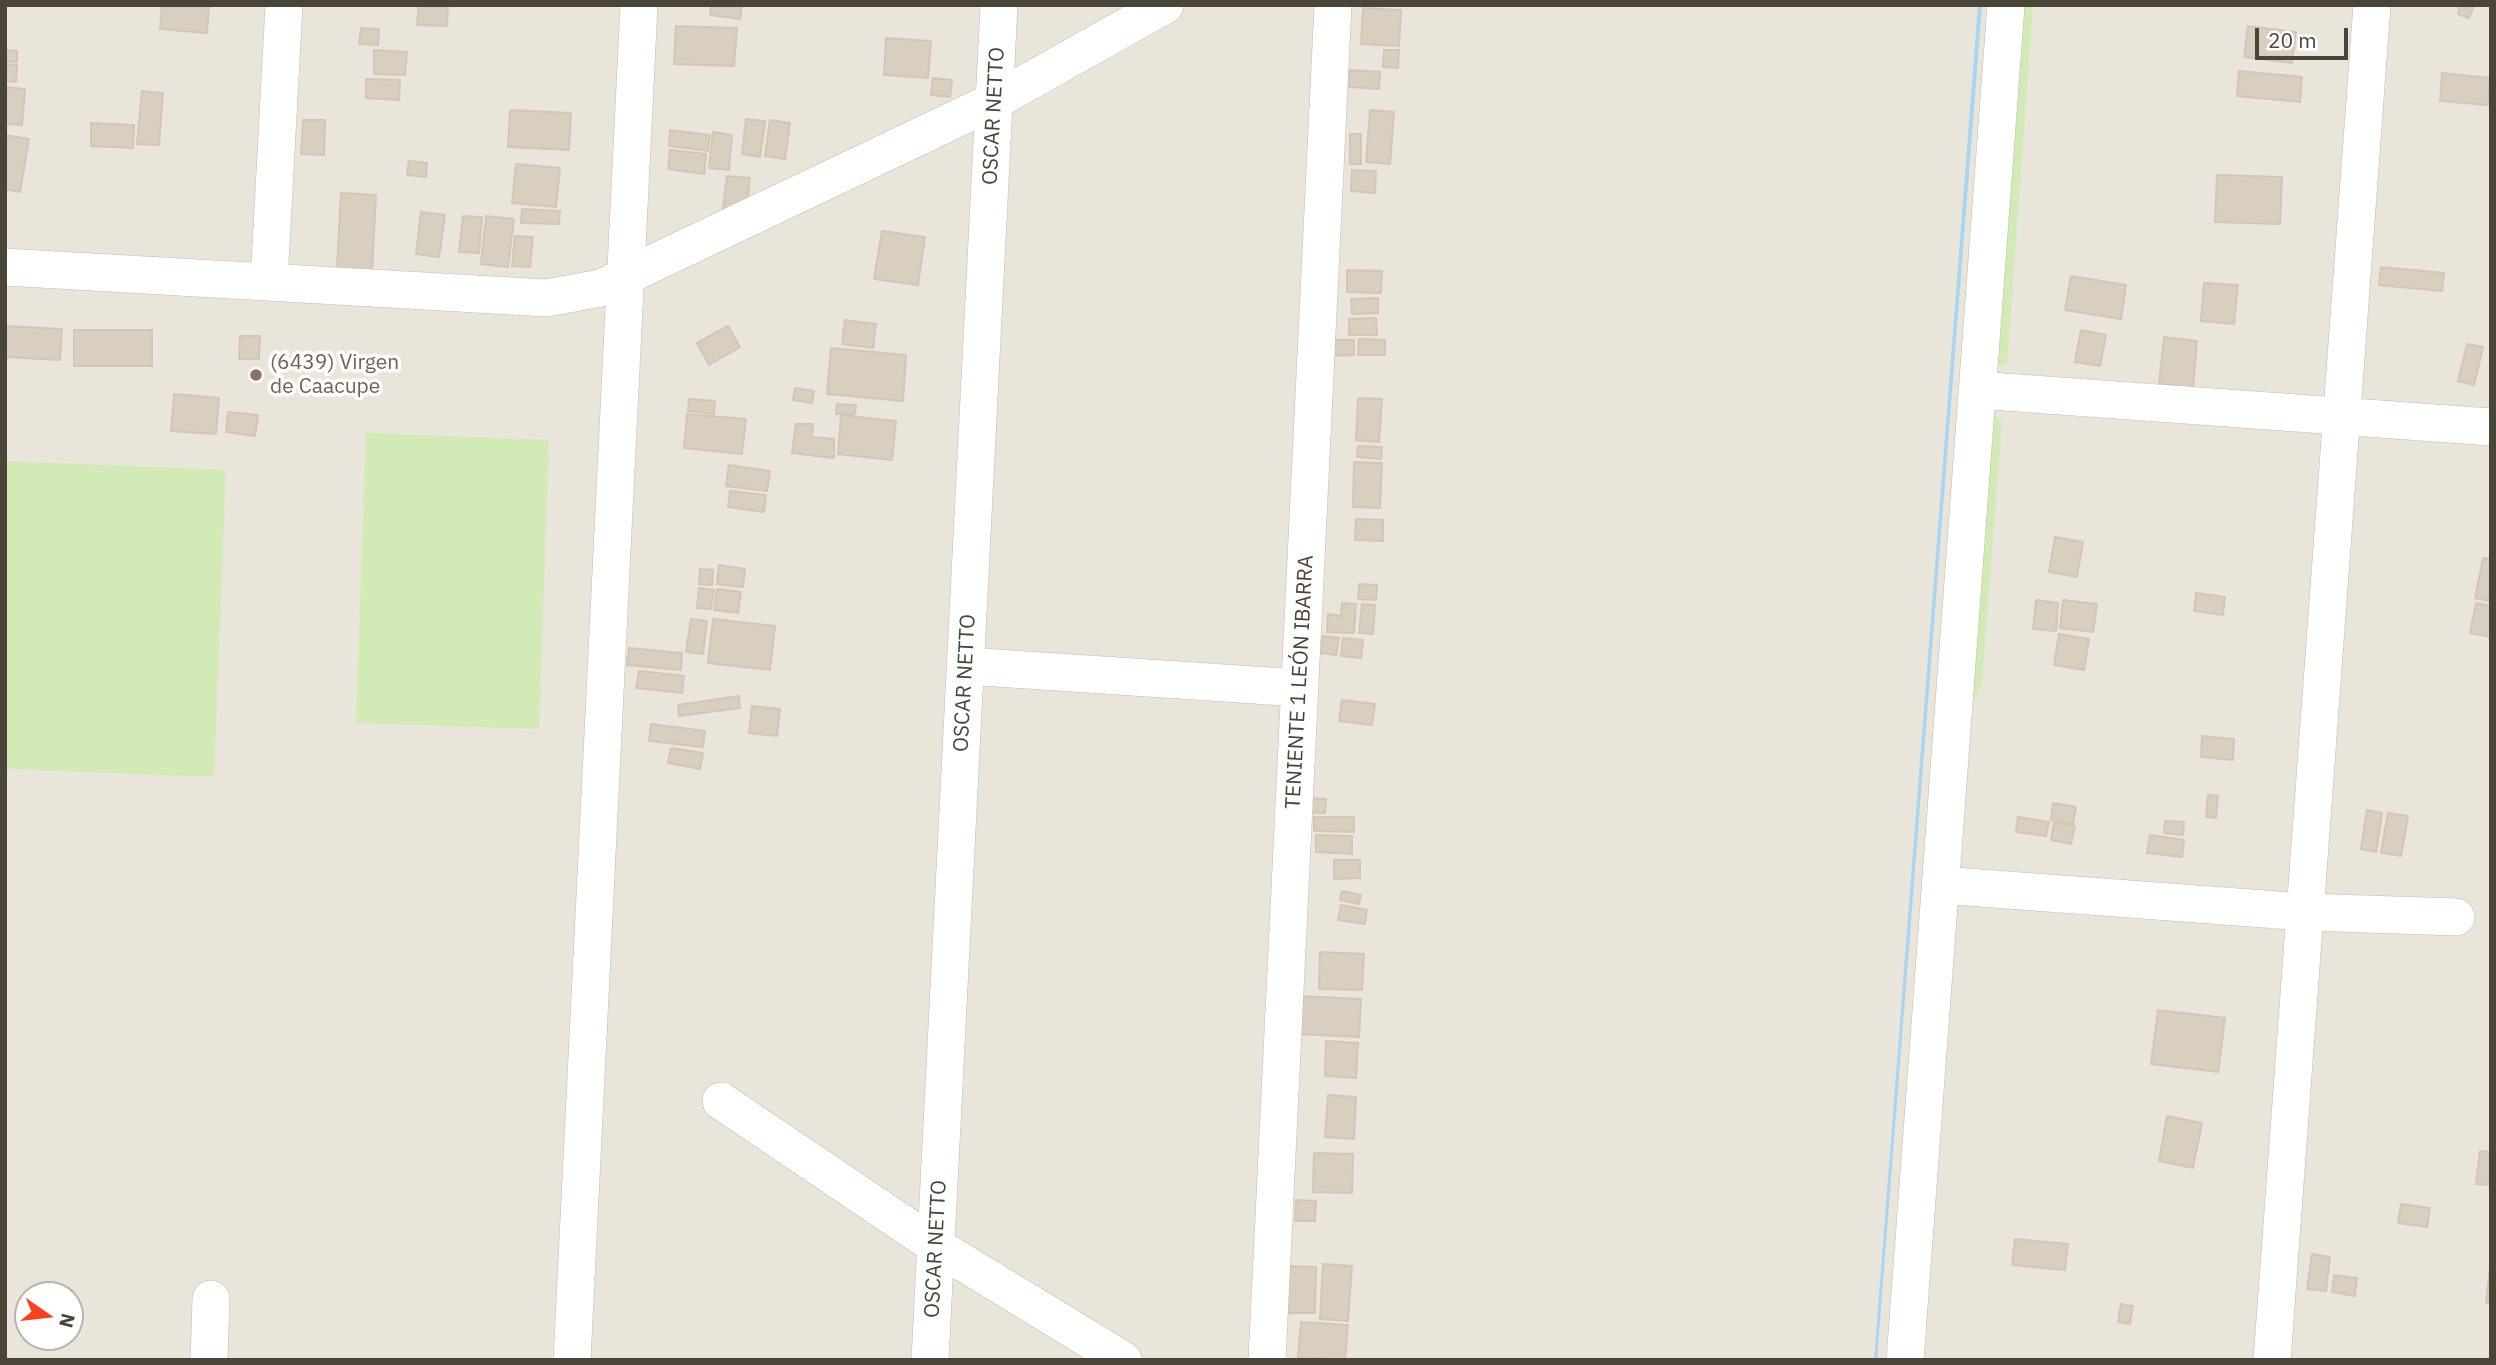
<!DOCTYPE html>
<html>
<head>
<meta charset="utf-8">
<style>
	body { margin:0 }
	#map { position:relative; width:2496px; height:1365px; overflow:hidden; background:#f6f3ec; font-family:"IBM Plex Sans",sans-serif }
	canvas { display:block }
	.frame { position:absolute; inset:0; border:7px solid #4b4439; pointer-events:none }
	.north { position:absolute; left:14px; top:1281px; width:70px; height:70px; box-sizing:border-box; background:#fff; border:2px solid #b7b4b0; border-radius:50%; rotate:104deg; font-size:19px; font-weight:700; line-height:28px; text-align:center; color:#4b4439 }
	.north::after { content:''; display:block; margin:auto; width:24px; height:32px; background:#fc3f1d; clip-path:polygon(50% 0,100% 100%,50% 72%,0 100%) }
	.scale { position:absolute; left:2255px; top:28px; width:93px; height:32px; box-sizing:border-box; border:4px solid #4b4439; border-top:0; padding-left:9px; font-size:21px; line-height:24px; white-space:nowrap; color:#4b4439; -webkit-text-stroke:5px #fff; paint-order:stroke }
</style>
</head>
<body>
<div id="map">
<canvas width="2496" height="1365"></canvas>
<div class="frame"></div>
<div class="north">N</div>
<div class="scale">20 m</div>
</div>
<script>
const ctx = document.querySelector('canvas').getContext('2d');
ctx.lineJoin = 'round';
function fillPath(path, color) { ctx.fillStyle = color; ctx.fill(path, 'evenodd'); }
const poly = rows => new Path2D(rows.map(r => 'M' + r).join(''));
function stroke(path, color, width, dash) { ctx.strokeStyle = color; ctx.lineWidth = width; ctx.lineCap = dash ? 'butt' : 'round'; ctx.setLineDash(dash || []); ctx.stroke(path); }
function write(font, color, halo, rows, align = 'center') {
  ctx.font = font + ' "IBM Plex Sans",sans-serif'; ctx.lineWidth = 7; ctx.setLineDash([]); ctx.textBaseline = 'middle'; ctx.strokeStyle = halo; ctx.fillStyle = color; for (const [text, x, y, turn = 0] of rows) {
    ctx.save(); ctx.translate(x, y); ctx.rotate((+turn || 0) * Math.PI / 180); ctx.textAlign = isNaN(turn) ? turn : align; if (halo) ctx.strokeText(text, 0, 0); ctx.fillText(text, 0, 0); ctx.restore();
  }
}
fillPath(poly([
	[5,5,2491,5,2491,1360,5,1360],
	[28,1295,70,1295,70,1337,28,1337]
]), '#eae5da');
fillPath(poly([
	[2021,5,2033,5,2007,364,1998,367,1995,365],
	[1993,415,2002,421,1982,682,1970,710],
	[366,433,549,440,539,729,356,723],
	[5,461,226,470,214,777,5,769]
]), '#d2eab5');
fillPath(poly([
	[1978,5,1982,5,1877,1360,1874,1360]
]), '#a9d4f2');
const building = poly([
	[162,5,209,5,207,33,160,29,162,5],
	[419,5,448,5,447,26,417,25,419,5],
	[711,5,742,5,740,19,710,15,711,5],
	[2460,5,2474,5,2469,18,2458,14,2460,5],
	[1363,8,1401,10,1399,46,1361,44,1363,8],
	[676,26,737,28,734,66,674,64,676,26],
	[2248,26,2296,32,2292,63,2244,57,2248,26],
	[361,28,379,29,378,45,359,44,361,28],
	[886,38,931,41,928,78,884,75,886,38],
	[5,50,17,51,17,62,5,61,5,50],
	[374,50,407,52,405,75,374,74,374,50],
	[1384,50,1399,50,1398,68,1383,67,1384,50],
	[5,64,17,65,16,82,5,81,5,64],
	[1350,70,1380,72,1379,89,1349,87,1350,70],
	[2239,71,2302,77,2300,102,2237,96,2239,71],
	[2442,73,2490,78,2488,105,2440,101,2442,73],
	[933,78,952,80,950,97,931,95,933,78],
	[366,79,400,80,399,100,366,98,366,79],
	[5,87,25,89,22,125,5,124,5,87],
	[142,91,163,93,159,145,137,144,142,91],
	[510,110,571,113,569,150,508,147,510,110],
	[1370,110,1394,112,1390,164,1366,162,1370,110],
	[746,119,765,121,760,157,742,154,746,119],
	[303,120,325,120,324,155,301,154,303,120],
	[770,120,790,123,785,159,765,156,770,120],
	[91,123,134,125,133,148,91,146,91,123],
	[670,130,710,135,708,151,669,146,670,130],
	[713,132,732,135,729,170,709,168,713,132],
	[1350,134,1361,134,1361,164,1350,164,1350,134],
	[5,135,29,139,20,192,5,189,5,135],
	[670,150,706,154,704,174,668,169,670,150],
	[409,161,427,163,426,177,407,175,409,161],
	[516,164,560,168,556,207,512,203,516,164],
	[1352,170,1376,171,1375,193,1351,191,1352,170],
	[2217,175,2282,177,2280,224,2215,222,2217,175],
	[727,176,750,178,746,211,723,208,727,176],
	[341,193,376,195,372,270,337,268,341,193],
	[522,209,560,211,559,224,521,223,522,209],
	[421,212,445,215,439,257,416,254,421,212],
	[463,216,482,217,479,253,459,252,463,216],
	[486,216,514,219,508,267,481,264,486,216],
	[882,231,925,237,918,285,874,279,882,231],
	[515,236,533,237,530,267,512,266,515,236],
	[2381,267,2444,273,2442,291,2379,285,2381,267],
	[1347,270,1382,271,1381,293,1347,292,1347,270],
	[2071,276,2126,285,2121,319,2065,310,2071,276],
	[2204,283,2238,285,2234,324,2201,321,2204,283],
	[1378,298,1378,313,1352,314,1351,299,1378,298],
	[1376,318,1377,335,1349,335,1349,319,1376,318],
	[845,320,876,324,873,348,842,344,845,320],
	[5,326,62,329,60,360,5,357,5,326],
	[728,326,740,347,709,365,697,343,728,326],
	[74,330,152,330,152,366,74,366,74,330],
	[2081,330,2106,335,2100,366,2075,362,2081,330],
	[240,336,260,336,259,359,239,359,240,336],
	[2164,337,2197,341,2193,388,2159,384,2164,337],
	[1359,339,1385,340,1385,355,1358,355,1359,339],
	[1331,340,1354,340,1354,355,1331,356,1331,340],
	[2467,344,2483,347,2474,385,2458,381,2467,344],
	[831,348,906,355,903,401,827,394,831,348],
	[795,388,814,391,812,403,793,400,795,388],
	[174,394,219,398,216,434,171,431,174,394],
	[1358,398,1382,399,1379,442,1356,440,1358,398],
	[689,399,715,401,714,414,688,411,689,399],
	[837,404,856,405,855,414,836,414,837,404],
	[228,412,258,415,255,436,226,432,228,412],
	[687,414,746,419,742,454,684,448,687,414],
	[841,415,896,421,892,460,838,454,841,415],
	[796,424,813,424,812,437,834,439,834,458,792,453,796,424],
	[1358,446,1382,447,1381,459,1357,457,1358,446],
	[1354,462,1382,463,1380,508,1353,507,1354,462],
	[729,465,770,471,767,491,726,486,729,465],
	[730,491,766,495,764,512,728,507,730,491],
	[1356,519,1383,520,1383,541,1355,540,1356,519],
	[2055,537,2083,542,2077,577,2049,572,2055,537],
	[2483,558,2491,559,2489,601,2475,598,2483,558],
	[719,565,745,569,743,587,717,584,719,565],
	[700,569,713,570,712,585,699,584,700,569],
	[1359,584,1377,585,1376,600,1358,599,1359,584],
	[699,588,714,590,711,609,697,608,699,588],
	[717,589,741,592,738,613,714,610,717,589],
	[2196,593,2225,597,2223,615,2194,611,2196,593],
	[2036,600,2058,603,2056,631,2033,629,2036,600],
	[2063,600,2097,604,2093,632,2060,628,2063,600],
	[1342,603,1356,604,1354,633,1327,632,1328,614,1341,616,1342,603],
	[2476,603,2491,606,2491,637,2470,633,2476,603],
	[1362,604,1375,605,1373,634,1359,633,1362,604],
	[691,619,707,621,703,654,686,652,691,619],
	[713,619,775,626,770,670,708,663,713,619],
	[2059,634,2089,639,2084,670,2054,665,2059,634],
	[1323,636,1339,638,1336,655,1320,653,1323,636],
	[1343,638,1363,640,1361,658,1341,656,1343,638],
	[629,648,682,653,681,670,627,665,629,648],
	[639,671,684,676,682,693,636,688,639,671],
	[739,696,740,708,679,716,678,705,739,696],
	[1342,700,1375,704,1372,725,1339,721,1342,700],
	[752,706,780,709,777,736,749,733,752,706],
	[651,724,705,731,703,747,649,741,651,724],
	[2202,736,2234,739,2233,760,2201,757,2202,736],
	[671,748,703,753,700,769,668,763,671,748],
	[2208,795,2218,796,2216,818,2206,817,2208,795],
	[1306,798,1326,799,1325,813,1305,812,1306,798],
	[2053,803,2076,807,2073,824,2051,820,2053,803],
	[2367,810,2382,813,2376,852,2361,849,2367,810],
	[2388,813,2408,816,2401,856,2381,853,2388,813],
	[1314,817,1354,817,1354,832,1314,831,1314,817],
	[2018,817,2049,822,2046,836,2016,832,2018,817],
	[2165,821,2184,822,2183,835,2164,833,2165,821],
	[2054,823,2075,826,2071,844,2051,840,2054,823],
	[1316,835,1352,836,1352,854,1316,852,1316,835],
	[2150,835,2184,840,2182,857,2147,853,2150,835],
	[1334,860,1360,860,1360,878,1334,879,1334,860],
	[1342,891,1361,895,1359,904,1340,900,1342,891],
	[1341,905,1367,910,1365,924,1338,920,1341,905],
	[1320,952,1364,954,1362,990,1319,989,1320,952],
	[1300,996,1361,999,1359,1037,1298,1034,1300,996],
	[2158,1010,2225,1018,2218,1072,2151,1064,2158,1010],
	[1326,1041,1358,1043,1356,1078,1325,1076,1326,1041],
	[1328,1095,1356,1097,1354,1139,1325,1137,1328,1095],
	[2167,1116,2202,1123,2193,1168,2159,1161,2167,1116],
	[2480,1151,2491,1152,2491,1185,2476,1184,2480,1151],
	[1314,1153,1353,1154,1352,1193,1313,1192,1314,1153],
	[1296,1200,1316,1201,1315,1221,1295,1221,1296,1200],
	[2401,1204,2430,1208,2427,1227,2398,1223,2401,1204],
	[2015,1239,2068,1244,2065,1270,2012,1265,2015,1239],
	[2312,1254,2330,1257,2326,1291,2307,1289,2312,1254],
	[1323,1264,1352,1266,1348,1321,1320,1319,1323,1264],
	[1280,1266,1316,1267,1315,1313,1279,1313,1280,1266],
	[2490,1268,2491,1268,2491,1303,2486,1303,2490,1268],
	[2334,1275,2357,1278,2355,1296,2332,1292,2334,1275],
	[2121,1304,2133,1306,2130,1324,2118,1322,2121,1304],
	[1301,1322,1348,1325,1345,1360,1298,1357,1301,1322]
]);
fillPath(building, '#d8cfc1');
stroke(building, '#d3c7b4', 2);
const minor = poly([
	[5,267,546,298,601,288,996,100,1165,5],
	[269,282,284,5],
	[1977,390,2491,427],
	[966,666,1300,688],
	[1940,885,2305,912,2456,917],
	[721,1101,936,1246,1123,1360],
	[209,1360,211,1299],
	[572,1360,639,5],
	[930,1360,999,5],
	[1267,1360,1333,5],
	[1905,1360,2006,5],
	[2272,1360,2372,5]
]);
stroke(minor, '#c2bbae', 38);
stroke(minor, '#fff', 37);
for (const [x, y, r, color] of [
	[256,375,7,"#8d6e63"]
]) { const dot = new Path2D(); dot.arc(x, y, r, 0, 2 * Math.PI); ctx.fillStyle = color; ctx.fill(dot); stroke(dot, '#fff', 2.5); }
write('21px', '#4b4439', '#fff', [
	["OSCAR NETTO",994,116,-87],
	["TENIENTE 1 LEÓN IBARRA",1300,682,-87],
	["OSCAR NETTO",965,683,-87],
	["OSCAR NETTO",936,1249,-87]
]);
write('21px', '#785e54', '#fff', [
	["(6439) Virgen",270,363],
	["de Caacupe",270,387]
], 'left');
</script>
</body>
</html>
